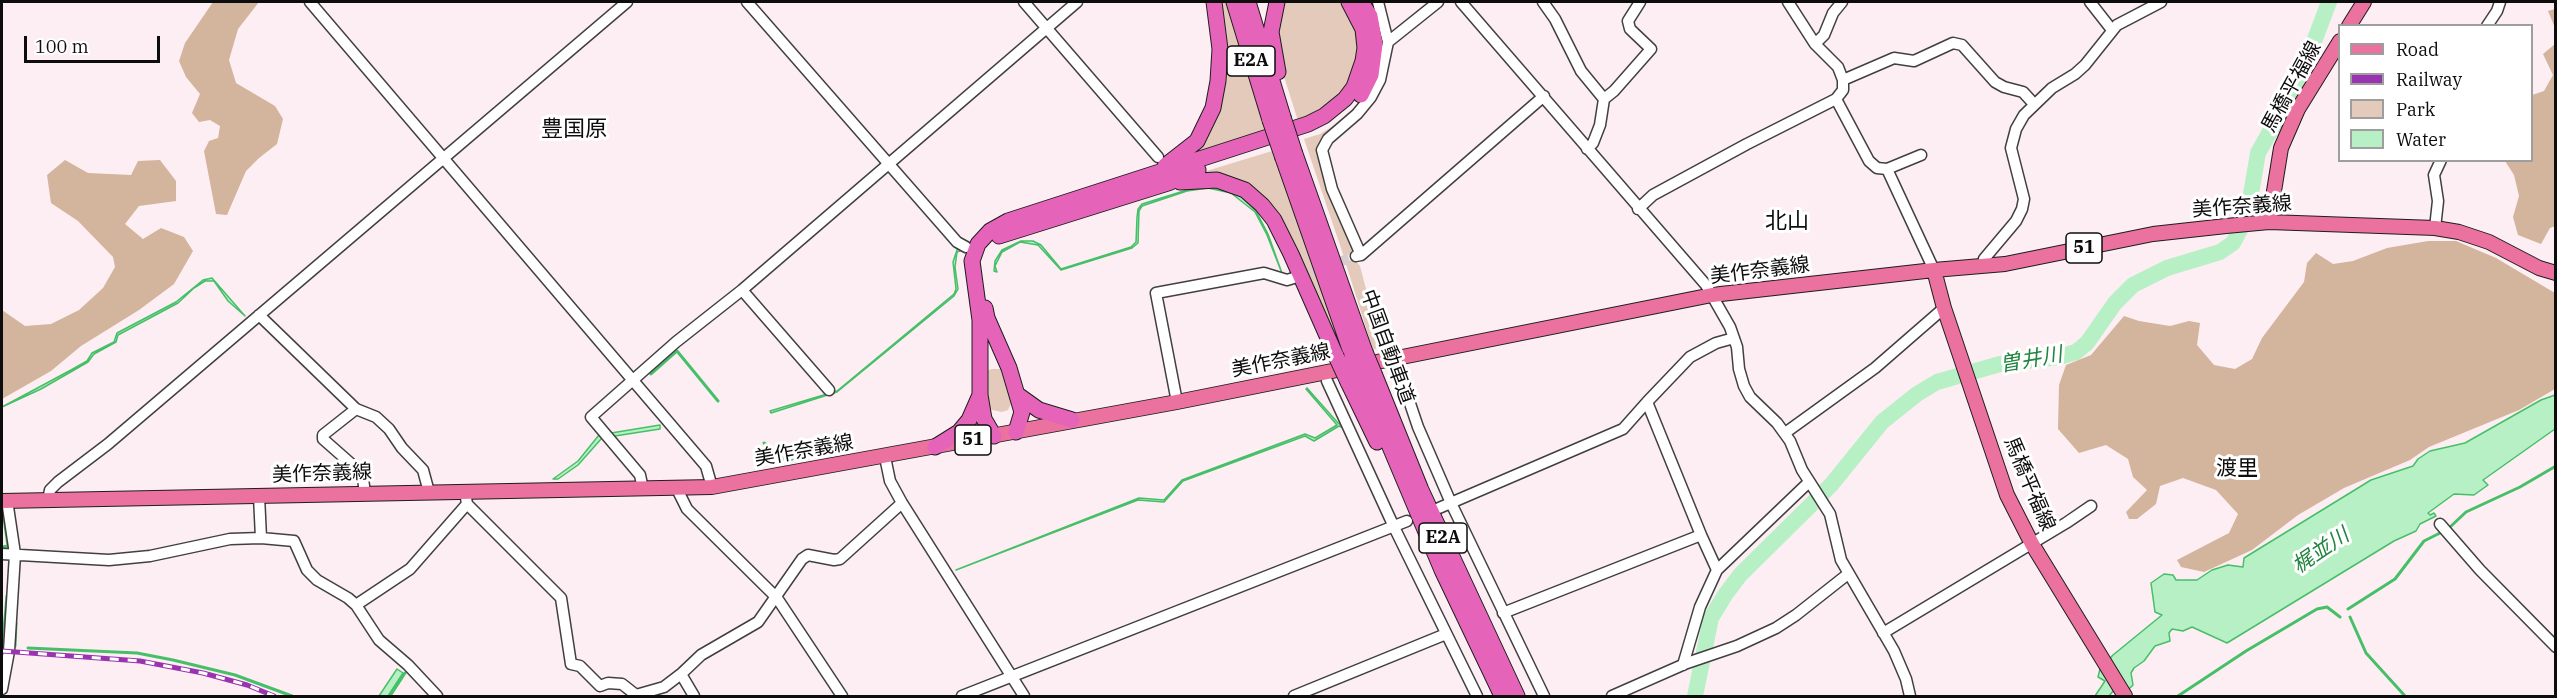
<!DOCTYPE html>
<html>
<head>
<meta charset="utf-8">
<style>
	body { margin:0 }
	#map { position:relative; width:2557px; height:698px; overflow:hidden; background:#fdeef3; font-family:"IBM Plex Serif",serif }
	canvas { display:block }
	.frame { position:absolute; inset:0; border:3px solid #0d0d0d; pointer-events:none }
	.legend { position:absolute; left:2338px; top:24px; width:195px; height:138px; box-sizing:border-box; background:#fff; border:2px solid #9e9e9e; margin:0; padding:8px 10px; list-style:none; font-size:18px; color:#0d0d0d }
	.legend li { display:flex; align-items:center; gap:12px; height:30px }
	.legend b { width:30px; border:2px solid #9e9e9e }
	.scale { position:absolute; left:24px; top:36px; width:136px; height:27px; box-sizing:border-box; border:3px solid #0d0d0d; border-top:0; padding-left:8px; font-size:18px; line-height:21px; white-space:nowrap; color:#0d0d0d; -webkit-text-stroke:4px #fff; paint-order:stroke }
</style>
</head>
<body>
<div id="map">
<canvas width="2557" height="698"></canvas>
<div class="frame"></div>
<ul class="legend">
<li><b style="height:8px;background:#eb719e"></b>Road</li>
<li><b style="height:8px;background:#9933af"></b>Railway</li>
<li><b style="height:16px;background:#e4cabb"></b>Park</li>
<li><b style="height:16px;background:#b8f0c6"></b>Water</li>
</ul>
<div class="scale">100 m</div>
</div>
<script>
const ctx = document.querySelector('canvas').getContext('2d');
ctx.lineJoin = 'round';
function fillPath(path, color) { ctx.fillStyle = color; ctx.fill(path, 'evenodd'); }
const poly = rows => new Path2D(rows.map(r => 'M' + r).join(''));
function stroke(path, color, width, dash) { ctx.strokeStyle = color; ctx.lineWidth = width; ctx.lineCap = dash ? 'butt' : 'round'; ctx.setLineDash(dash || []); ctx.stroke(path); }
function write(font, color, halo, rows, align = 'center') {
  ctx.font = font + ' "IBM Plex Serif","Noto Sans JP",serif'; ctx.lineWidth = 6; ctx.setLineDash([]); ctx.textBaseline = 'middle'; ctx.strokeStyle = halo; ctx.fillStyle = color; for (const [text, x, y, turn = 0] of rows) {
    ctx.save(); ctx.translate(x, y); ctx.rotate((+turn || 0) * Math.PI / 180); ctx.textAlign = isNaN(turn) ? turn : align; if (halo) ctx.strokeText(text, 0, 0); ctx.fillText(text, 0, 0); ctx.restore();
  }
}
fillPath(poly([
	[1219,2,1227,2,1267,135,1185,158,1206,135],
	[1283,2,1345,2,1356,19,1360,63,1340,99,1299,124,1281,67,1276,29],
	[1367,2,1375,2,1384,46,1358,110,1322,142,1355,249,1353,253,1344,257,1304,139,1320,134,1344,119,1363,99],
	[1272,151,1338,339,1339,344,1266,203,1190,176],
	[1355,260,1360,266,1372,312,1384,342,1383,345,1373,350,1345,261],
	[991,369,1002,369,1012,401,1008,410,1002,412,992,410,988,404,986,372]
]), '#e4cabb');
fillPath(poly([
	[213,2,259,2,238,29,229,60,236,83,275,106,283,119,277,144,259,158,246,171,227,215,216,214,204,151,209,141,218,138,220,126,210,120,199,122,192,113,200,94,186,77,179,61,185,43],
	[2555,9,2555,226,2550,228,2541,244,2518,235,2513,217,2519,196,2514,175,2505,161,2532,160,2532,95,2544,91,2553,75,2543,54,2555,44,2555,28,2548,11],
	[65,160,88,173,131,175,138,161,160,160,176,181,176,201,139,206,125,224,143,239,161,228,184,237,193,251,174,284,139,310,81,346,51,371,2,399,2,310,25,326,51,324,79,310,103,288,115,267,113,257,78,221,51,203,47,175],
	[2428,241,2456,241,2496,258,2555,293,2555,389,2519,410,2429,447,2410,460,2344,488,2298,515,2252,550,2204,572,2181,567,2177,560,2229,533,2238,514,2216,490,2183,478,2160,486,2156,504,2137,519,2129,519,2126,512,2147,490,2133,477,2128,459,2106,445,2079,453,2058,429,2059,385,2066,365,2091,355,2124,316,2139,321,2170,326,2189,321,2200,323,2197,345,2214,365,2235,369,2252,359,2262,338,2304,282,2307,263,2316,253,2333,264,2353,261,2387,248]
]), '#d3b49c');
const water = poly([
	[1217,187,1239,195,1256,211,1268,234,1283,276,1267,235,1255,212,1231,193,1208,188,1187,191,1142,206,1139,211,1138,243,1132,248,1061,270,1038,245,1020,242,1002,252,995,266,997,272,994,271,995,261,1002,250,1021,241,1033,241,1041,245,1061,269,1131,247,1136,242,1137,217,1138,209,1142,204,1187,190,1217,187],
	[958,247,963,250,957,252,955,267,958,289,954,296,837,392,771,413,770,411,837,391,954,294,956,289,953,262,958,247],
	[212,278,245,316,228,301,214,281,205,281,194,288,178,303,118,335,116,342,94,354,88,362,41,389,2,407,71,370,87,361,92,353,114,342,117,333,176,302,203,280,212,278],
	[1307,388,1338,423,1346,429,1339,426,1314,441,1305,436,1183,481,1164,502,1138,500,956,570,1139,498,1164,500,1182,480,1305,434,1315,438,1337,425,1306,389,1307,388],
	[2555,395,2555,429,2483,480,2488,485,2474,495,2454,494,2428,513,2430,515,2434,513,2436,516,2420,524,2416,531,2394,541,2227,643,2192,627,2183,631,2172,629,2169,633,2170,641,2155,646,2144,661,2134,668,2131,673,2133,685,2129,689,2114,690,2109,696,2095,696,2105,681,2098,677,2100,669,2113,655,2162,615,2155,612,2151,583,2164,574,2173,575,2176,580,2197,580,2212,570,2228,565,2243,567,2244,558,2371,480,2413,466,2418,459,2430,451,2465,443,2541,400,2555,395],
	[660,425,660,429,602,438,578,465,558,479,553,479,578,461,599,435,660,425],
	[397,669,403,673,388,696,379,696,397,669]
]);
fillPath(water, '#b8f0c6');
stroke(water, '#46bf68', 1.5);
stroke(poly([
	[651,374,677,351,718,401],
	[764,443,788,462,814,441,831,455],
	[2449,528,2466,512,2520,487,2556,466],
	[2,547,8,546,4,518],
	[2348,609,2395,579,2424,541,2442,532],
	[2350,617,2366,653,2405,696],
	[3,641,7,596],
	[15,646,16,623],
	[28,648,137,653,173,660,235,675,292,696],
	[390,696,405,673],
	[2178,696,2246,651,2317,609,2327,607,2340,617]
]), '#46bf68', 3);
stroke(poly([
	[1695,696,1711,618,1725,595,1740,575,1831,485,1882,422,1917,394,1937,382,2000,364,2059,357,2076,352,2087,343,2115,303,2133,285,2167,268,2220,252,2233,243,2247,217,2258,153,2301,76,2329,2]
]), '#b8f0c6', 16);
stroke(poly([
	[1297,277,1356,256]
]), '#d9ccd0', 10, [10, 5]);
const minor = poly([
	[310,2,706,466,712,487],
	[747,2,957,242,966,247],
	[1024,2,1158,157],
	[1461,2,1706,285,1730,327,1737,347,1739,369,1744,386,1750,397,1777,423,1790,441,1802,470,1830,514,1841,560,1894,651,1906,679,1910,696],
	[1543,2,1555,19,1581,71,1604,99,1600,125,1593,143,1587,149],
	[2090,2,2112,30],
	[2487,26,2497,11,2500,2],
	[1388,42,1438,2],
	[1815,44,1824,35,1833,13,1842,2],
	[1843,80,1894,58,1914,61,1953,43,1962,45,1995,82,2004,87,2023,92,2034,104],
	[1604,99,1614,91,1651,49,1630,29,1628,21,1640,2],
	[1836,99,1869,161,1877,168,1887,169],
	[1921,155,1887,169,1934,270],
	[1638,209,1653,195,1747,144,1836,99,1843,90,1843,80,1838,67,1815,44,1788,2],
	[2435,228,2438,201,2434,175,2441,160],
	[1361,255,1332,189,1322,150,1328,139,1357,114,1371,97,1380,80,1388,42,1378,2],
	[1356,256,1361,255,1544,96],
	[1983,266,1984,259,2016,221,2022,209,2024,199,2011,148,2016,129,2024,115,2052,88,2075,74,2085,65,2117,25,2161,2],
	[742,290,829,390],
	[259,315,356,409,376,417,389,429,402,448,423,470,429,492],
	[1399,371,1418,427,1451,503,1544,696],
	[1327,381,1394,527,1477,696],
	[1177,402,1156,293,1264,273,1287,280,1297,277],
	[1647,402,1690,357,1716,343,1734,338],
	[356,409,323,435,323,439,357,469,363,479,365,493],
	[1785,433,1875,368,1944,308],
	[885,457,890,481,902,503,1024,696],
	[643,489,640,475,591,417,676,342,742,290,1077,2],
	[677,489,687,509,777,598,842,696],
	[465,491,467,504,561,598,571,664,580,666,600,686,608,683,622,684,636,695,664,687,681,674],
	[259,496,261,538],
	[48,500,50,490,58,482,108,444,627,2],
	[1439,508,1623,429,1647,402,1701,535,1503,613],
	[2440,524,2480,570,2556,647],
	[2,554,109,560,150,556,230,539,261,538,294,541,307,570,317,580,348,598,356,605,379,640,408,665,437,696],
	[1717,570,1809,482],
	[356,605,410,569,467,504],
	[1883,633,2066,523,2091,506],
	[1683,665,1700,607,1717,570,1701,535],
	[2,689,9,651,15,554,7,500],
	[694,696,681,674,701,655,758,622,802,559,808,555,834,560,840,559,902,503],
	[962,696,1407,521],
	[1294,696,1446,634],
	[1612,696,1687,663,1737,646,1776,628,1796,615,1848,574]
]);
const major = poly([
	[2349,26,2364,2],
	[2269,222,2281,148,2298,109,2340,41],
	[1934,270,1944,308,2007,495,2032,544,2125,696],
	[2,501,712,487,1177,402,1712,295,1934,270,2005,264,2153,234,2226,226,2269,222,2435,228,2459,232,2489,242,2539,268,2556,273]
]);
const highway = poly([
	[1234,2,1270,120],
	[1248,2,1283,117],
	[1277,2,1271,32,1278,72],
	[1361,95,1371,75,1375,44,1370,16,1361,2],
	[1295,154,1365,352],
	[1283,158,1352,355],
	[1165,166,1197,141,1213,108,1218,81,1220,49,1214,2],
	[1180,182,1217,180,1245,190,1262,205,1274,220,1291,254,1336,356],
	[999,236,1168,183,1198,170],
	[985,308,987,318,1009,368,1022,412,1016,432],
	[1375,376,1421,490,1517,696],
	[1361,378,1442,570,1502,696],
	[1348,382,1377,442],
	[980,395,984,419,994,436],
	[1018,395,1039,410,1072,420],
	[935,447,959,432,969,420,980,395,980,320,972,261,978,244,990,231,1008,221,1308,124,1324,116,1345,99,1354,87,1363,61,1365,48,1363,29,1349,2]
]);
stroke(minor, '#404040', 13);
stroke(major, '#1e1e1e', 16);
stroke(highway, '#1e1e1e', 17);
stroke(minor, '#fff', 10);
stroke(major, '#eb719e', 14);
stroke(highway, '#e564ba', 15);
const rail = poly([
	[2,651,140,661,203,673,247,685,274,696]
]);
stroke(rail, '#9933af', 5);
stroke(rail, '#fff', 3, [9]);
const highwayBridge = poly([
	[1283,117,1295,154],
	[1270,120,1283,158],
	[1365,352,1375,376],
	[1352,355,1361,378],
	[1336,356,1348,382]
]);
stroke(highwayBridge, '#1e1e1e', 17, []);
stroke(highwayBridge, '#e564ba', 15);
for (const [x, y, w] of [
	[1251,61,48],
	[2084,248,36],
	[973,440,36],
	[1443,538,48]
]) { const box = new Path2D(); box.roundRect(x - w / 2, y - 15, w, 30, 4.5); ctx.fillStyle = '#fff'; ctx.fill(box); stroke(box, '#0d0d0d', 1.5); }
write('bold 18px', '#0d0d0d', null, [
	["E2A",1251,61],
	["51",2084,248],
	["51",973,440],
	["E2A",1443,538]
]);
write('20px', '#0d0d0d', '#fff', [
	["馬橋平福線",2292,87,-61],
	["美作奈義線",2242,207,-4],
	["美作奈義線",1760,271,-7],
	["中国自動車道",1387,347,70],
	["美作奈義線",1281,361,-11],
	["美作奈義線",804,451,-10],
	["美作奈義線",322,474,-2],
	["馬橋平福線",2029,484,67]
]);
write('italic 21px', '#218541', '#fff', [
	["曽井川",2031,360,-10],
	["梶並川",2321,551,-34]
]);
write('21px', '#0d0d0d', '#fff', [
	["渡里",2237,469]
]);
write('22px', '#0d0d0d', '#fff', [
	["豊国原",574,130],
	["北山",1787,222]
]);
</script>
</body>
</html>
